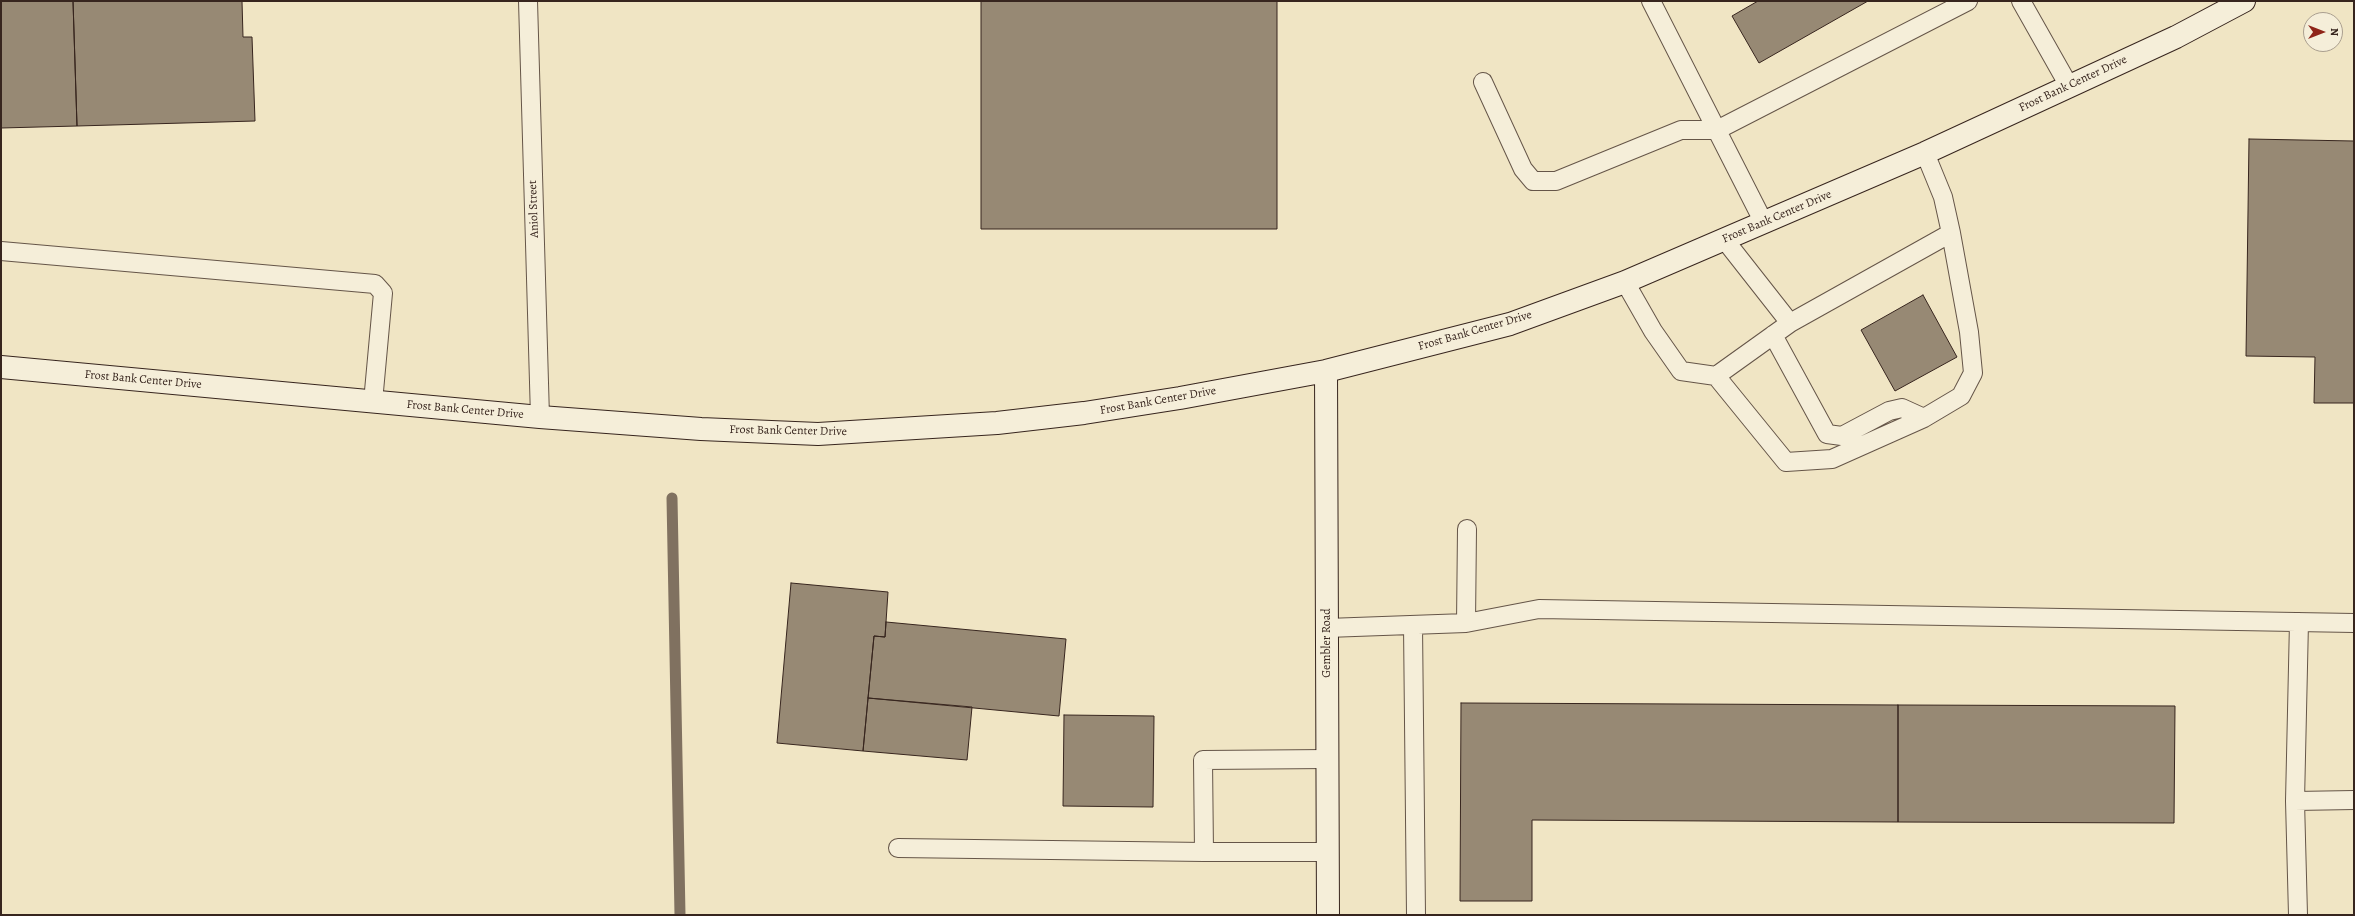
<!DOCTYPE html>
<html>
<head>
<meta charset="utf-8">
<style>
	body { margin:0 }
	#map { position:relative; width:2355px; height:916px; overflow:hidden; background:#f0e5c4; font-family:Alegreya,serif }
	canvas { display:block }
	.frame { position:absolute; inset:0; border:2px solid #37251e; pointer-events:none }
	.north { position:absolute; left:2303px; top:12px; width:40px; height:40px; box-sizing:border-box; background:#f5eed9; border:1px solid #a99e8e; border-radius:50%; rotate:90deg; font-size:11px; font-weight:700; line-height:16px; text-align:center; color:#37251e }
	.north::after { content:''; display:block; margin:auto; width:14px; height:18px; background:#8f2418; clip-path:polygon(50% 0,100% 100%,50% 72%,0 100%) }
</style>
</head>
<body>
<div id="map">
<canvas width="2355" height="916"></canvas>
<div class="frame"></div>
<div class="north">N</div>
</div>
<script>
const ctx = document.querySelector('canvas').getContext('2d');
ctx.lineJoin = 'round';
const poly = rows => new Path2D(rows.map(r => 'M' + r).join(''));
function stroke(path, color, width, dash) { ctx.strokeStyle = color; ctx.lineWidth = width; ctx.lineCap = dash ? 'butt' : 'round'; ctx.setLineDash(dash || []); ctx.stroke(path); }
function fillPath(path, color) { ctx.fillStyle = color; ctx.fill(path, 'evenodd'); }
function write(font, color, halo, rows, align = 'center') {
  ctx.font = font + ' Alegreya,serif'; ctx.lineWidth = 3.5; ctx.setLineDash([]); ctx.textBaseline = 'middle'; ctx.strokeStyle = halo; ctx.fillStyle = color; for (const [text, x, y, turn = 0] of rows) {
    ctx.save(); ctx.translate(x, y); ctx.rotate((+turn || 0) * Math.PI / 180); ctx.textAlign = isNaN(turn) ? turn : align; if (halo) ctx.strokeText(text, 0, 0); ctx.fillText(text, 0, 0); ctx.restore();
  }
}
stroke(poly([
	[672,498,680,915]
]), '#807160', 11);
const building = poly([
	[1,1,73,1,77,126,1,128,1,1],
	[73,1,242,1,243,37,252,37,255,121,77,126,73,1],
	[981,1,1277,1,1277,229,981,229,981,1],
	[1758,1,1868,1,1759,63,1732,16,1758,1],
	[2249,139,2354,141,2354,403,2314,403,2315,357,2246,356,2249,139],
	[1923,295,1957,357,1895,391,1861,330,1923,295],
	[791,583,888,592,885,637,874,636,863,751,777,743,791,583],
	[886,622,1066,639,1059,716,868,698,874,636,885,637,886,622],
	[868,698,972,707,967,760,863,751,868,698],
	[1461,703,1898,705,1898,822,1532,820,1532,901,1460,901,1461,703],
	[1898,705,2175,706,2174,823,1898,822,1898,705],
	[1064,715,1154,716,1153,807,1063,806,1064,715]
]);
fillPath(building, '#978974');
stroke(building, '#37251e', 1);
const service = poly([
	[528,1,540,417],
	[1651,1,1764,223],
	[2021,1,2069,86],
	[1483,82,1523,169,1533,181,1556,181,1681,130,1717,130,1968,1],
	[1724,239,1790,323,1951,233,1943,197,1925,153],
	[1,251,375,284,383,293,373,402],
	[1625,282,1653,331,1681,371,1716,376],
	[1790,323,1716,376,1786,462,1832,459,1924,418,1961,396,1973,373,1969,332,1951,233],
	[1773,335,1827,434,1842,436,1889,411,1902,408,1924,418],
	[1466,623,1467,529],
	[1413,625,1416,915],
	[1327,628,1466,623,1539,609,2354,623],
	[1327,759,1203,760,1204,852,1328,852],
	[2295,801,2354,800],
	[898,848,1204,852],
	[2298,915,2295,801,2299,622]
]);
const secondary = poly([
	[1,367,540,417,701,429,818,434,997,423,1084,413,1180,398,1326,371,1510,324,1625,282,1925,153,2176,37,2244,1],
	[1326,371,1328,915]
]);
stroke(service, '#655548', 20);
stroke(secondary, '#37251e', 24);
stroke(service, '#f5eed9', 18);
stroke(secondary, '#f5eed9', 22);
write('12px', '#37251e', '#f5eed9', [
	["Frost Bank Center Drive",2073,84,-25],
	["Aniol Street",534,209,-92],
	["Frost Bank Center Drive",1777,217,-23],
	["Frost Bank Center Drive",1475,331,-16],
	["Frost Bank Center Drive",143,380,5],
	["Frost Bank Center Drive",1158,401,-10],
	["Frost Bank Center Drive",465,410,5],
	["Frost Bank Center Drive",788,431,1],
	["Gembler Road",1327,643,-90]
]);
</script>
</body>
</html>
